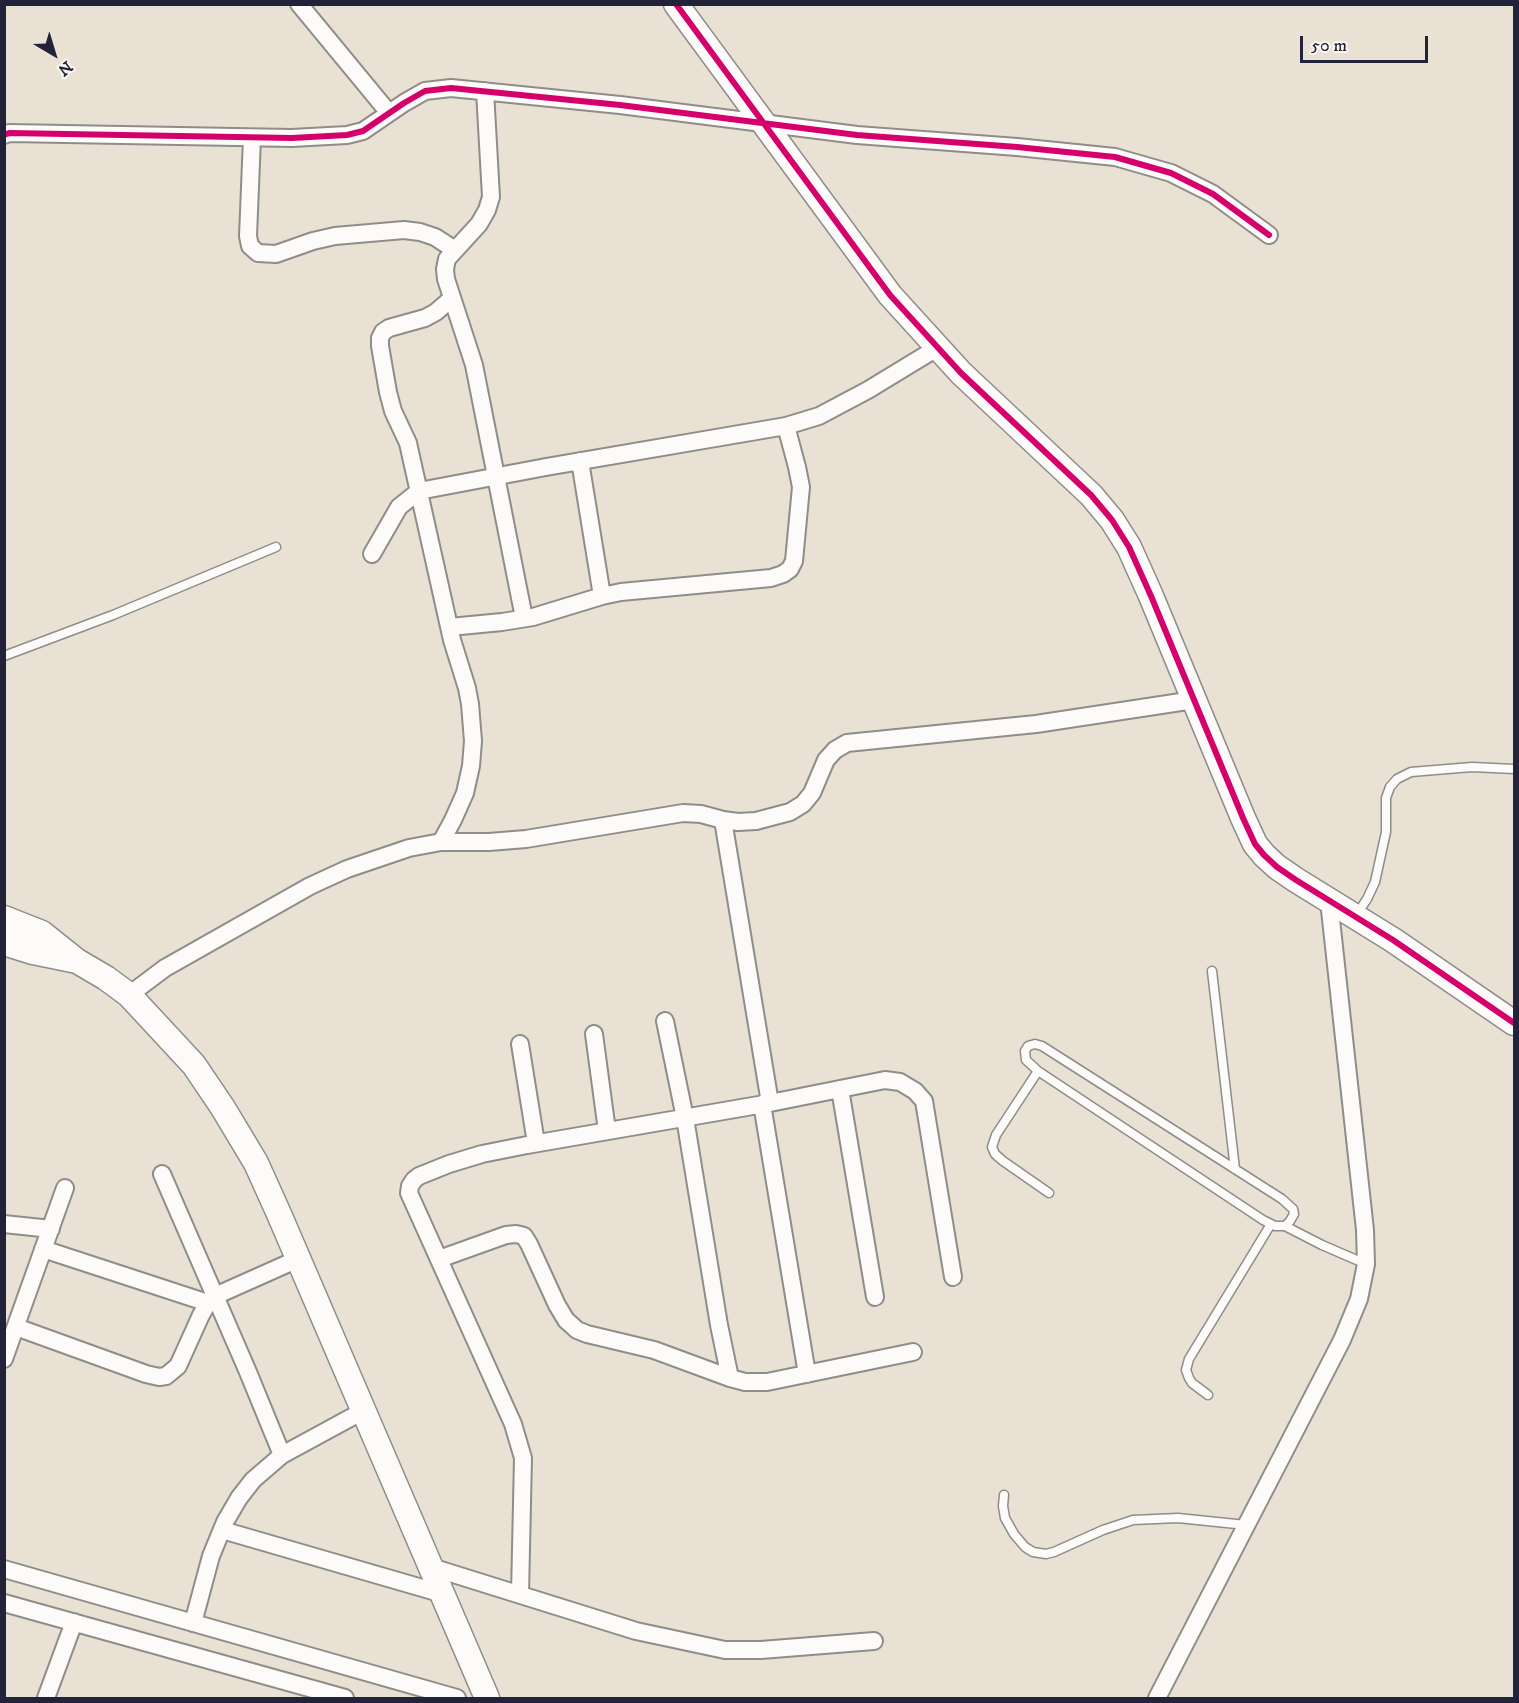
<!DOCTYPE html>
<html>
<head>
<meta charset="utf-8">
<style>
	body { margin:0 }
	#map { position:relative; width:1519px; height:1703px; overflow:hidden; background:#e9e2d4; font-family:"IM FELL DW Pica",serif }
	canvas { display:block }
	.frame { position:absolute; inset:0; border:6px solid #22223b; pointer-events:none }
	.north { position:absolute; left:24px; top:24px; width:60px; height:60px; -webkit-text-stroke:4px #fbf7ec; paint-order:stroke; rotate:142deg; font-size:16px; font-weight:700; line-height:24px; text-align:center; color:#22223b }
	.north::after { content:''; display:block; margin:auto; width:21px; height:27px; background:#22223b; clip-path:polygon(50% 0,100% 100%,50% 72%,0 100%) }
	.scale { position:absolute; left:1300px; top:36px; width:128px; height:27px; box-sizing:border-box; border:3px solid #22223b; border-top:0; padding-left:8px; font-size:18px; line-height:21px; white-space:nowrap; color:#22223b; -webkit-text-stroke:4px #fbf7ec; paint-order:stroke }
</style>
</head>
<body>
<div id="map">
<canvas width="1519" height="1703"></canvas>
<div class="frame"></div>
<div class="north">N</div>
<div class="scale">50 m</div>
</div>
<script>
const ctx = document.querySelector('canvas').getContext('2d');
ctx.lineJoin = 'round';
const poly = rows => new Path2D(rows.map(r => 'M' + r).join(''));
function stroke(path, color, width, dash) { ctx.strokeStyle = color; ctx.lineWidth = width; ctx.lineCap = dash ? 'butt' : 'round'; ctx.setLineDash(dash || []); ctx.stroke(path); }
const lane = poly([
	[4,656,113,615,276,547],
	[1357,914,1367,899,1375,882,1386,832,1386,798,1390,787,1397,779,1411,772,1472,767,1514,769],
	[1212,971,1235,1169],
	[1038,1071,996,1135,992,1147,995,1154,1003,1161,1049,1193],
	[1285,1226,1290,1221,1294,1214,1293,1209,1282,1199,1042,1046,1035,1044,1028,1046,1025,1051,1026,1060,1038,1071,1263,1220,1275,1226,1285,1226,1322,1245,1366,1264],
	[1208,1395,1192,1383,1189,1378,1186,1370,1189,1359,1271,1224],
	[1004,1495,1003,1506,1005,1518,1014,1534,1025,1547,1033,1552,1046,1554,1054,1552,1103,1530,1133,1520,1178,1518,1246,1525]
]);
const street = poly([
	[299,4,389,113],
	[485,91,491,197,487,210,479,224,447,259,445,269,446,279,474,365,524,618],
	[4,135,9,133,292,138,347,135,363,131,404,103,425,91,451,88,620,105,857,135,1017,147,1115,157,1171,173,1213,194,1269,235],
	[252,138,248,236,250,246,258,253,276,254,313,241,335,236,404,230,420,232,435,237,455,250],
	[580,461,602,596],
	[372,554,399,507,419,491,546,467,786,426,819,416,868,390,937,348],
	[450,627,502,622,533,617,602,596,621,592,771,578,783,574,790,569,794,561,801,487,797,467,786,426],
	[723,820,770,1103],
	[441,842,453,820,465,793,471,766,473,741,470,704,467,688,452,640,408,443,393,411,388,392,380,346,380,338,383,332,389,328,425,318,436,312,452,298],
	[129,995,165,968,310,886,347,869,409,848,441,842,489,842,526,839,683,813,701,814,723,820,738,822,756,821,790,812,803,804,812,793,826,760,835,750,847,743,1036,724,1194,700],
	[665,1021,685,1118,719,1325,730,1378],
	[594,1034,607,1131],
	[520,1044,536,1143],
	[840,1089,875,1297],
	[762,1104,807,1374],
	[162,1174,248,1372,282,1455],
	[4,1224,51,1229],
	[43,1249,208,1303],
	[439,1259,506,1235,516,1234,524,1236,529,1244,557,1305,566,1320,577,1330,587,1334,654,1350,730,1378,745,1382,767,1382,913,1352],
	[16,1327,146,1374,159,1377,166,1376,178,1366,201,1315,208,1303,215,1296,298,1259],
	[4,1359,65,1188],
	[222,1530,443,1594],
	[431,1567,636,1631,725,1650,761,1650,874,1641],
	[4,1569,457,1698],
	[520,1594,523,1458,513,1424,409,1193,410,1186,414,1180,419,1176,449,1164,482,1154,527,1145,770,1103,885,1080,900,1082,915,1091,924,1101,953,1277],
	[4,1603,345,1698],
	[193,1623,211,1556,225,1522,239,1498,253,1480,282,1455,363,1411],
	[46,1698,74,1622],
	[1157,1698,1342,1340,1359,1299,1366,1264,1365,1230,1329,901]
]);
const secondary = poly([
	[676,4,890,295,961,373,1091,495,1112,520,1129,547,1151,596,1243,818,1255,844,1264,855,1277,867,1296,880,1393,940,1514,1023],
	[4,918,42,933,77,961,106,978,129,995,194,1065,223,1108,256,1163,279,1214,487,1698],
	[4,943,33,952,72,960]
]);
stroke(lane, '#8f8c89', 11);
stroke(street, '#8f8c89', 20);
stroke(secondary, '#8f8c89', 27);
stroke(lane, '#fcfbf9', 8);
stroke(street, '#fcfbf9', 16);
stroke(secondary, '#fcfbf9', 24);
stroke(poly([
	[676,4,890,295,961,373,1091,495,1112,520,1129,547,1151,596,1243,818,1255,844,1264,855,1277,867,1296,880,1393,940,1514,1023],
	[4,135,9,133,292,138,347,135,363,131,404,103,425,91,451,88,620,105,857,135,1017,147,1115,157,1171,173,1213,194,1269,235]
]), '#d6006c', 6);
</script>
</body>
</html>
